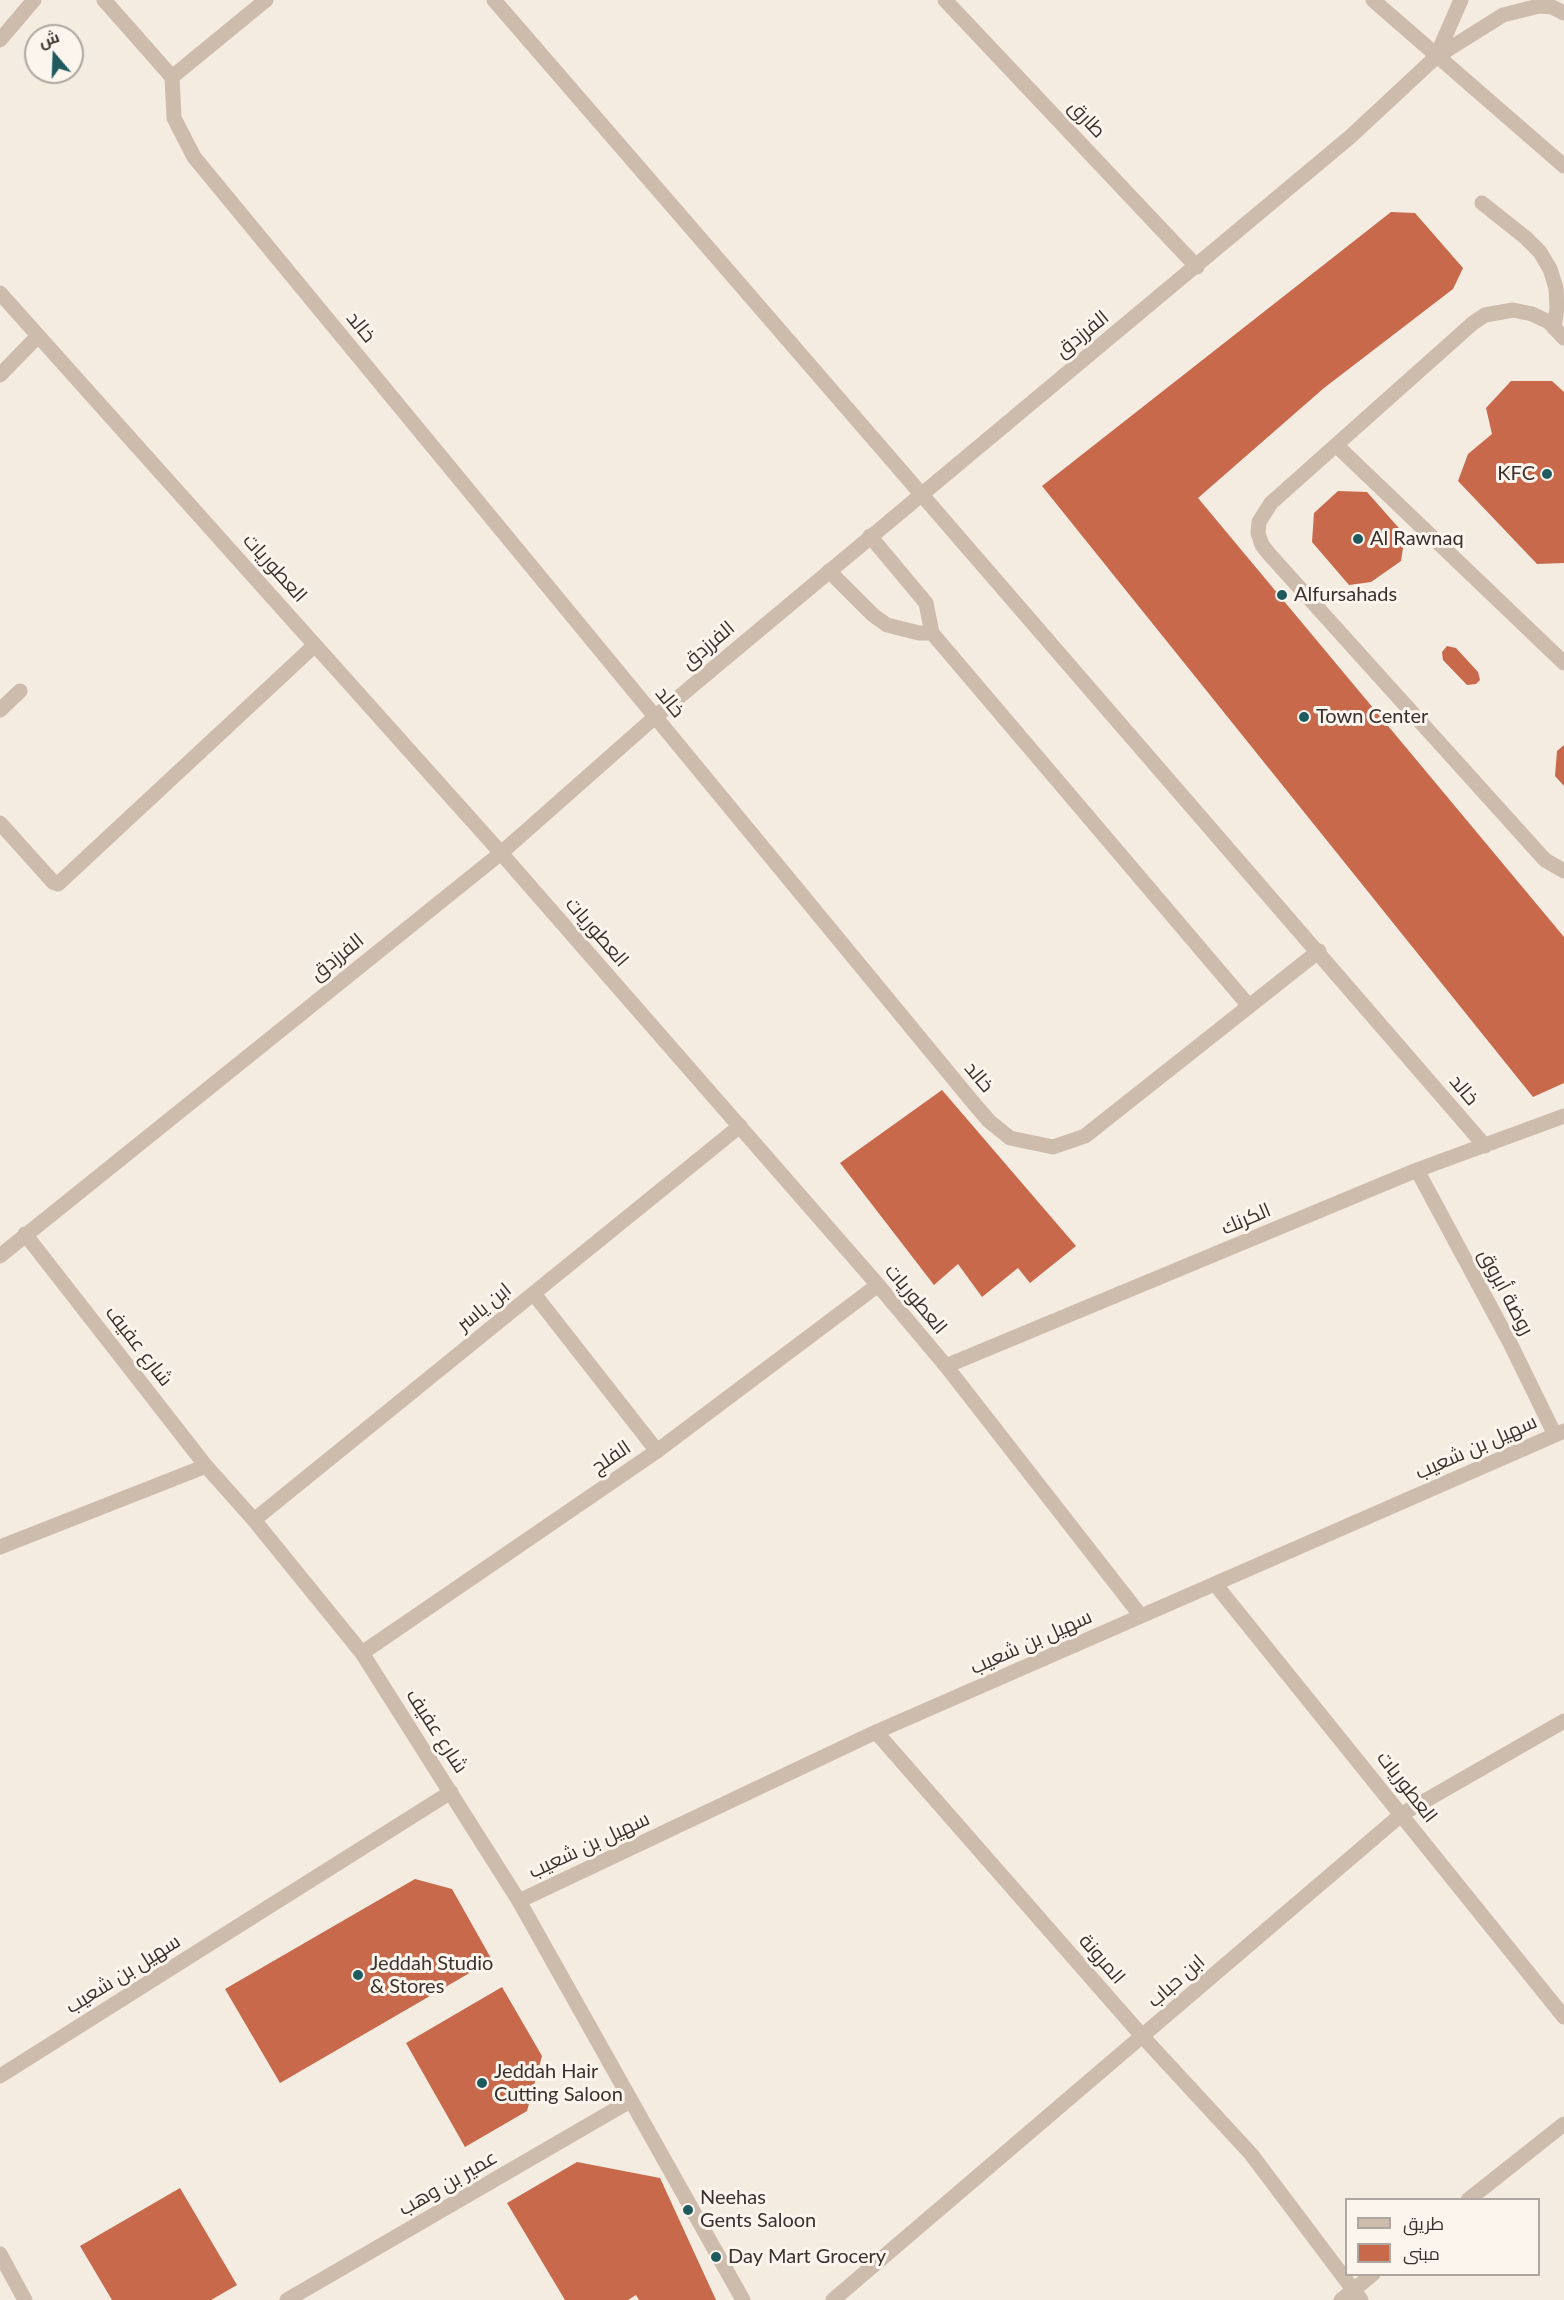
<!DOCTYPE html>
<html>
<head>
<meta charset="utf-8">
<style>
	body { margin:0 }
	#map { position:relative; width:1564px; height:2300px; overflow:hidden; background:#f4ebe1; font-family:Lato,Cairo,sans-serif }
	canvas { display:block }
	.legend { position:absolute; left:1345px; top:2198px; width:195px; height:78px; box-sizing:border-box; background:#fbf5ee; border:2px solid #aea6a0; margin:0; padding:8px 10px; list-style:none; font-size:18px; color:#3b302b }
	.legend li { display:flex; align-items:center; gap:12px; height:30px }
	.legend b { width:30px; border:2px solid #aea6a0 }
	.north { position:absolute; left:24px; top:24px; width:60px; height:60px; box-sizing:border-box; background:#fbf5ee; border:2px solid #aea6a0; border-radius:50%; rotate:341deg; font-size:16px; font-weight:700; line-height:24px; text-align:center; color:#3b302b }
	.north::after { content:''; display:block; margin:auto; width:21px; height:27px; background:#1f5a5e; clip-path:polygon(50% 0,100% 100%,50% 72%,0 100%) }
</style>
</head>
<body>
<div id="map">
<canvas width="1564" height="2300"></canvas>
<ul class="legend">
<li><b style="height:8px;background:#cdbbac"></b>طريق</li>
<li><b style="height:16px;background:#c8694b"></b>مبنى</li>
</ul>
<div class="north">ش</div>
</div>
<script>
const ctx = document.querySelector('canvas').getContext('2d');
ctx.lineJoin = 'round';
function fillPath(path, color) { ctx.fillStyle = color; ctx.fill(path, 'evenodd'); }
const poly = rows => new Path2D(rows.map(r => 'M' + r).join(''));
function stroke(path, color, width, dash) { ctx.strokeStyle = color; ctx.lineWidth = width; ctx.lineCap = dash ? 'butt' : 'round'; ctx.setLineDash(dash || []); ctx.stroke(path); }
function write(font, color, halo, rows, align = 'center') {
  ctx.font = font + ' Lato,Cairo,sans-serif'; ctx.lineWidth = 6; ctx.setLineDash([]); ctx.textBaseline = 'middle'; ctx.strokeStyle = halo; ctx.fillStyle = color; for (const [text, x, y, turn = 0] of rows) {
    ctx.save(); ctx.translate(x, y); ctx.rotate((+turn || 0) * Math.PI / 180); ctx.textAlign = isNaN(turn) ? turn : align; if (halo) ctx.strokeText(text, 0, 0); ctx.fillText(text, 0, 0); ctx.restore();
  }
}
fillPath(poly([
	[1391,212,1415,213,1463,268,1453,289,1324,388,1198,498,1564,937,1564,1083,1533,1097,1042,486],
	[1511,381,1552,381,1564,392,1564,563,1537,564,1458,481,1468,454,1492,434,1486,408],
	[1338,491,1367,492,1405,535,1401,561,1371,582,1349,585,1312,542,1314,513],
	[1447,646,1456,648,1478,672,1480,680,1476,684,1467,685,1443,660,1442,652],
	[1564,745,1564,786,1555,776,1557,751],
	[942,1090,1076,1246,1030,1283,1018,1268,982,1297,958,1264,934,1285,840,1163],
	[415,1879,452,1889,492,1960,280,2083,225,1989],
	[502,1987,542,2056,527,2111,465,2147,406,2043],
	[577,2162,660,2178,716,2300,639,2300,636,2295,628,2300,565,2300,507,2203],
	[180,2188,237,2285,211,2300,112,2300,80,2246]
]), '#c8694b');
stroke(poly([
	[1482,203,1526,238,1540,252,1550,269,1556,288,1557,308,1554,328],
	[1564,338,1549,322,1532,314,1513,310,1485,315,1473,323,1271,503,1259,522,1258,533,1262,545,1270,555,1545,860,1564,871],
	[1336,445,1564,663],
	[870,536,926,603,932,633,1249,1006],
	[829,571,873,615,887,625,919,633,932,633],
	[0,710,20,691],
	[0,823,53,882,58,884,315,645],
	[534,1294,657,1451]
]), '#cdbbac', 15);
stroke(poly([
	[104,0,172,77],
	[494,0,1485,1146],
	[945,0,1197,267],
	[1373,0,1564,166],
	[0,40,34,0],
	[1436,57,1461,0],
	[172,77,174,118,194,157,971,1100,989,1121,1010,1138,1053,1147,1085,1136,1319,951],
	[172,77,266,0],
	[0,293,501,853,878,1285,946,1366,1141,1616],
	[0,375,38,336],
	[1417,1170,1510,1343,1555,1435],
	[25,1234,206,1466,254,1520,362,1653,519,1901,743,2300],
	[0,1256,501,853,655,717,1350,137,1436,57,1503,15,1539,6,1552,7,1564,13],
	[946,1366,1417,1170,1564,1116],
	[254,1520,740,1126],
	[0,1547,206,1466],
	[1215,1584,1564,2017],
	[362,1653,657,1451,878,1285],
	[876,1732,1143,2037,1251,2154,1361,2300],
	[519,1901,876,1732,1564,1431],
	[0,2076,451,1792],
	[1468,2200,1564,2124],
	[0,2254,25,2300],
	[287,2300,630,2101],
	[833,2300,1402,1814,1564,1721],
	[1341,2300,1373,2274]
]), '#cdbbac', 15);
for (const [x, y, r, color] of [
	[1547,474,6,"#1f5a5e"],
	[1358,539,6,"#1f5a5e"],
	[1282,595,6,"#1f5a5e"],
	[1304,717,6,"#1f5a5e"],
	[358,1975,6,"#1f5a5e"],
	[482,2083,6,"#1f5a5e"],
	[688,2210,6,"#1f5a5e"],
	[716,2257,6,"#1f5a5e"]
]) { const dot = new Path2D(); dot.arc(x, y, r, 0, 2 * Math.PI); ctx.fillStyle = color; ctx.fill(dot); stroke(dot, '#fbf5ee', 2); }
write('20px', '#3b302b', '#fbf5ee', [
	["طارق",1087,119,47],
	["خالد",361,327,51],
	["الفرزدق",1082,334,-39],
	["العطوريات",275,568,48],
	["الفرزدق",708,645,-40],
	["خالد",670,702,51],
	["العطوريات",597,932,49],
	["الفرزدق",337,957,-39],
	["خالد",979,1077,50],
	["خالد",1464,1090,50],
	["الكرنك",1246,1219,-23],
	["روضة أبروق",1506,1292,62],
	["العطوريات",916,1299,50],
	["ابن ياسر",484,1307,-39],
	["شارع عفيف",139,1346,52],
	["سهيل بن شعيب",1476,1447,-24],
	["الفلج",611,1457,-34],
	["سهيل بن شعيب",1031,1642,-24],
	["شارع عفيف",437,1731,57],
	["العطوريات",1407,1787,52],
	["سهيل بن شعيب",589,1845,-25],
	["المرونة",1102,1959,49],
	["سهيل بن شعيب",123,1974,-32],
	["ابن حباب",1176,1981,-41],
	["عمير بن وهب",448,2183,-30]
]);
write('20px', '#3b302b', '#fbf5ee', [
	["KFC",1535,474,"right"],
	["Al Rawnaq",1370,539],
	["Alfursahads",1294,595],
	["Town Center",1316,717],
	["Jeddah Studio",370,1964],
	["& Stores",370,1987],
	["Jeddah Hair",494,2072],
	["Cutting Saloon",494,2095],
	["Neehas",700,2198],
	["Gents Saloon",700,2221],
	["Day Mart Grocery",728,2257]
], 'left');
</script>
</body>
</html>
